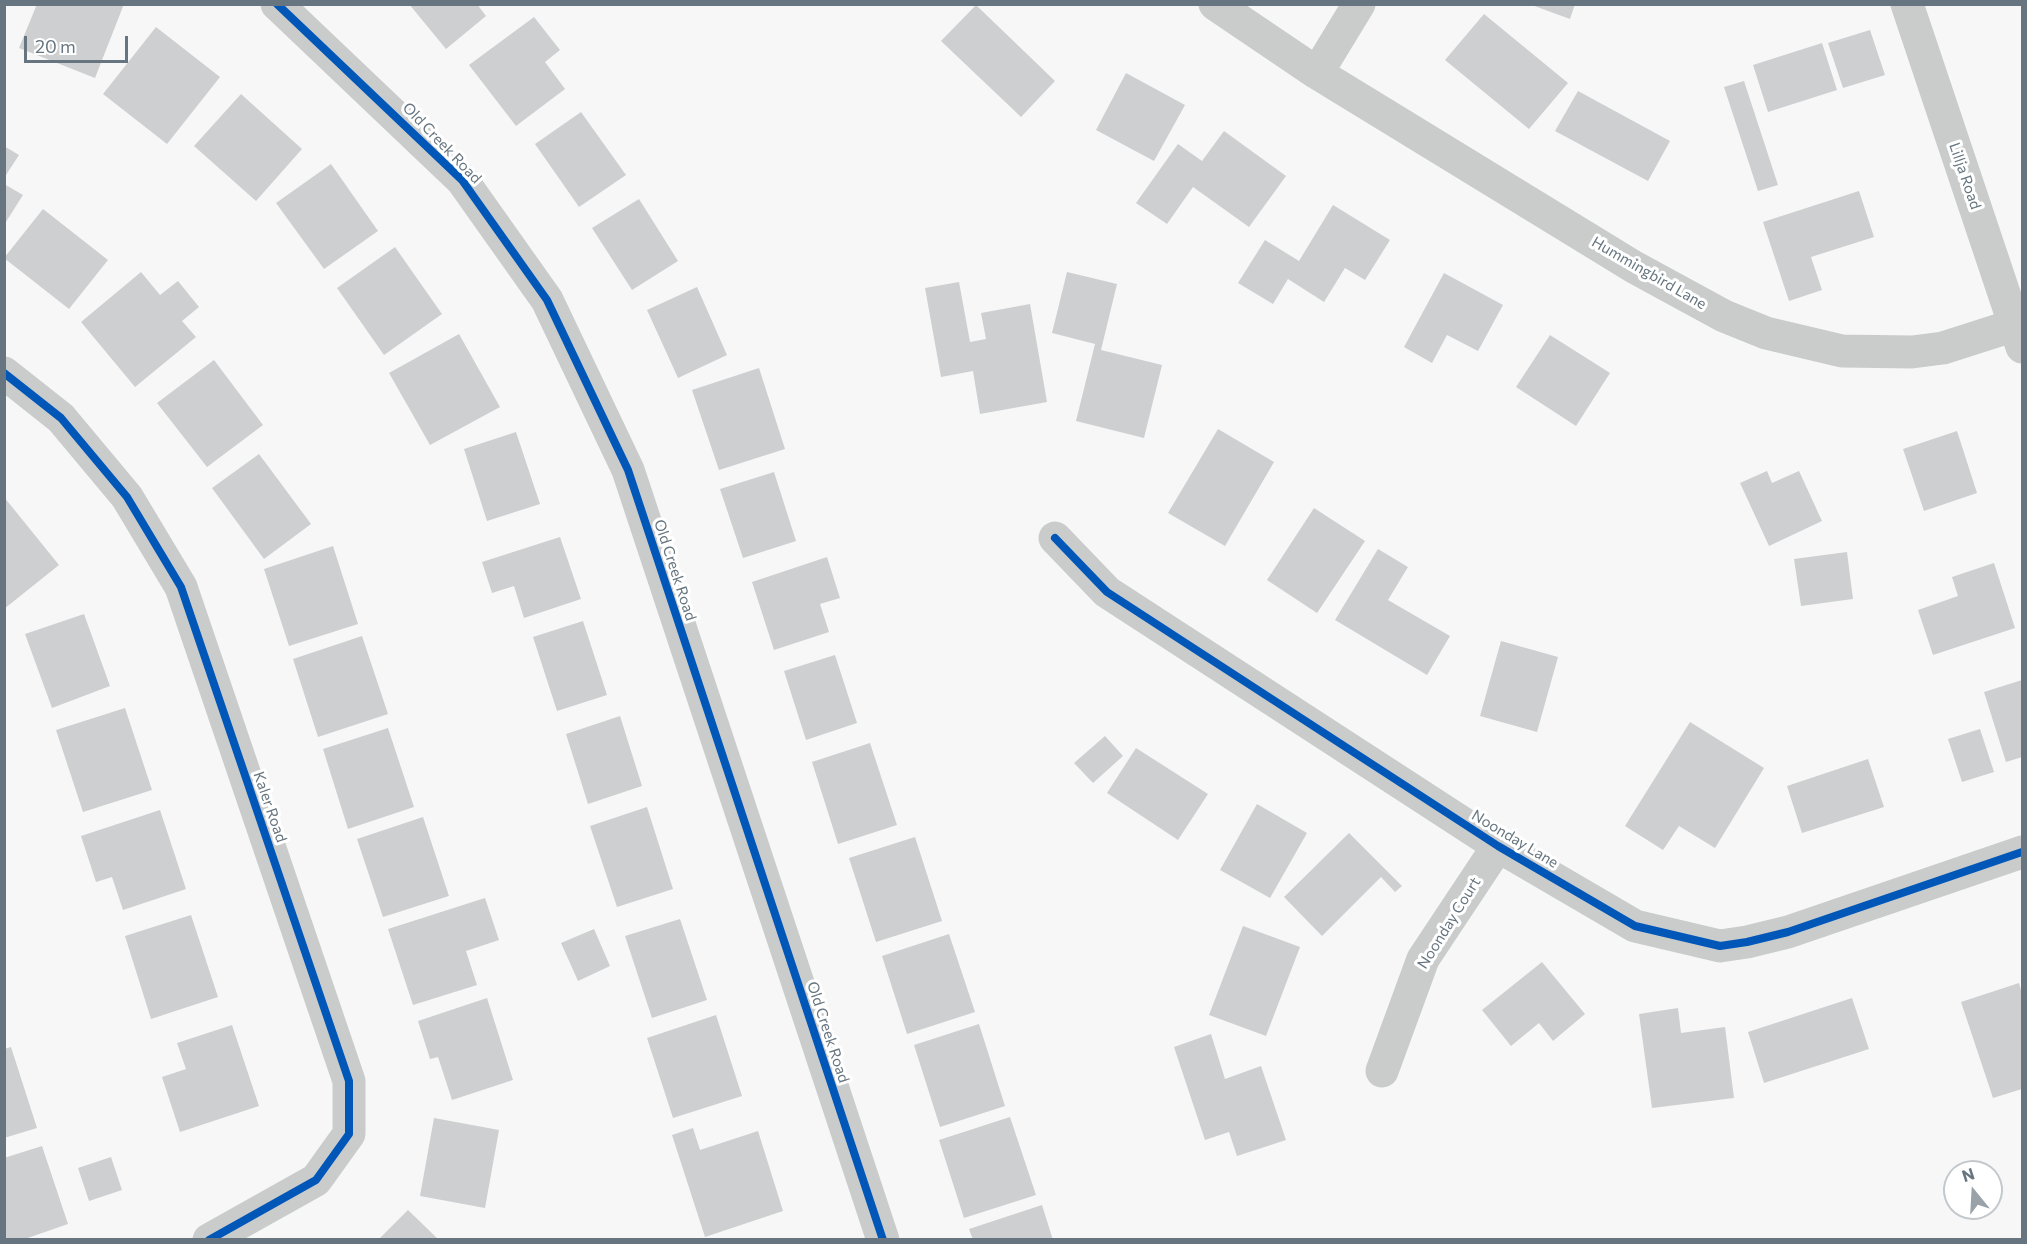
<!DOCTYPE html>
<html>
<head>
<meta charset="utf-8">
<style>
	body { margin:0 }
	#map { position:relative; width:2027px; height:1244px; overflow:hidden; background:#f7f7f7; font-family:Commissioner,sans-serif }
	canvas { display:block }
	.frame { position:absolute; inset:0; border:6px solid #66757f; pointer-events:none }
	.north { position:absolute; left:1943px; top:1160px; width:60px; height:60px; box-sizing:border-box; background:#fff; border:2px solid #c2c8cc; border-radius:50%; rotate:342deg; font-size:16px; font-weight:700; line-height:24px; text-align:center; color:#66757f }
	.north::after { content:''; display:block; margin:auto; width:21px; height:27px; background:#99a2a9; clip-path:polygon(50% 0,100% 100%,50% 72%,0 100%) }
	.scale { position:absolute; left:24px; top:36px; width:104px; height:27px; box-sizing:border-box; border:3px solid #66757f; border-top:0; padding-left:8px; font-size:18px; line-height:21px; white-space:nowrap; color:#66757f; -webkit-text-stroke:4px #fff; paint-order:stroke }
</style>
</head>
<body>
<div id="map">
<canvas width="2027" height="1244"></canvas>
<div class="frame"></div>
<div class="north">N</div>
<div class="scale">20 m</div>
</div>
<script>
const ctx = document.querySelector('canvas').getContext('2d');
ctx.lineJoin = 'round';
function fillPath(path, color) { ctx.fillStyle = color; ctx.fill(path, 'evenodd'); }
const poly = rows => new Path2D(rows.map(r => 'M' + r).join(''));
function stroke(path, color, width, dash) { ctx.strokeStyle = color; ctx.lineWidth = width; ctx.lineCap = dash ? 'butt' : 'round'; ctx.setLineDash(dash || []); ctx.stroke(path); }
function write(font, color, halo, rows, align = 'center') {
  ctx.font = font + ' Commissioner,sans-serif'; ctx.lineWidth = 6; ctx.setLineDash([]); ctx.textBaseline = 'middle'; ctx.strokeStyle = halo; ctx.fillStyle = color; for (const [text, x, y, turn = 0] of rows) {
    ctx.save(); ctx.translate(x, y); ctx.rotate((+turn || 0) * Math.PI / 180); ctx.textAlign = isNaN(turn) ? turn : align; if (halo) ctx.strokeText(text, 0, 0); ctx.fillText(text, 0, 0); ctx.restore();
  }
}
fillPath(poly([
	[37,4,124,4,95,78,19,48],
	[409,4,477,4,486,16,446,49],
	[1529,4,1575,4,1570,19],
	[976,5,1055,81,1021,117,941,41],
	[1484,14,1568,83,1529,129,1445,60],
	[534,17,560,50,545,62,565,89,516,126,469,65],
	[156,27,220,77,167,144,103,94],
	[1870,30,1885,75,1843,88,1828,43],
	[1822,43,1837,90,1768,112,1753,65],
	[1126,73,1185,105,1154,161,1096,130],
	[1744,81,1778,185,1758,191,1724,87],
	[1578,91,1670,141,1648,181,1555,131],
	[241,94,302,149,256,201,194,146],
	[581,112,626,175,579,207,535,144],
	[1224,131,1286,176,1249,227,1193,187,1167,224,1136,203,1178,144,1202,161],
	[4,146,19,155,4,178],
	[331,164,378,231,324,269,276,203],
	[4,184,23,195,4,225],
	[1859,191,1874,237,1811,257,1822,290,1789,301,1763,222],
	[639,199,678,261,632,290,592,228],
	[1333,205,1390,240,1365,280,1345,268,1324,302,1288,279,1273,304,1238,283,1265,240,1299,261],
	[43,209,108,260,69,309,4,258],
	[395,247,442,314,384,355,337,288],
	[141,272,160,295,178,281,199,307,182,321,196,337,135,387,81,322],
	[1067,272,1117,284,1101,350,1162,365,1144,438,1076,421,1095,344,1052,333],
	[1444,273,1503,305,1478,351,1447,335,1432,363,1404,347],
	[959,282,970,342,986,339,981,313,1030,304,1047,402,980,414,973,371,941,377,925,288],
	[697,287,727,355,678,378,647,310],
	[459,334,500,407,430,445,389,373],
	[1550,335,1610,373,1576,426,1516,387],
	[214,360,263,425,207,467,157,403],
	[759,368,785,449,719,470,692,390],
	[1218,429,1274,462,1225,546,1168,513],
	[1957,431,1977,493,1924,511,1903,449],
	[516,432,540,504,487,521,464,449],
	[259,454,311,524,264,559,212,488],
	[1767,471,1772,483,1799,471,1822,521,1769,546,1740,483],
	[774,472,796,541,743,558,720,489],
	[4,497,59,565,4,609],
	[1314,508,1365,541,1317,613,1267,580],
	[560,537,581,599,524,618,514,586,492,593,482,562],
	[333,546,358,624,289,646,264,569],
	[1378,549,1408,567,1388,600,1450,636,1427,675,1335,620],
	[1847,552,1853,599,1801,606,1794,559],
	[827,557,840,598,820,604,829,632,774,650,752,582],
	[1994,563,2015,628,1933,655,1918,610,1958,596,1952,577],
	[84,614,110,686,52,708,25,634],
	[583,621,607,695,557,711,533,637],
	[362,636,388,714,318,737,293,659],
	[1501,641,1558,657,1537,732,1480,716],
	[835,655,857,723,806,740,784,671],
	[2022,680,2022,757,2006,762,1984,692],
	[125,708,152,790,83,812,56,730],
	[620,716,642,786,588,804,566,734],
	[1690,722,1764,768,1715,848,1679,826,1663,850,1625,826],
	[388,728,414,807,348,829,323,749],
	[1980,729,1994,772,1962,782,1948,739],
	[1105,736,1123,756,1093,783,1074,763],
	[870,743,897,825,838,844,812,762],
	[1136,748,1208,794,1178,840,1107,793],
	[1868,759,1884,807,1802,833,1787,786],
	[1257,804,1307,833,1270,898,1220,870],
	[647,807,673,889,617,907,590,826],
	[160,810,186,889,123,910,112,877,96,882,81,836],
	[423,817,449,896,383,917,357,839],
	[1349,833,1402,886,1395,892,1381,877,1322,936,1284,897],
	[915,837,942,921,876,942,849,858],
	[485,898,499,940,466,951,477,985,413,1005,388,929],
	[191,915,218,997,151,1019,125,936],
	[680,919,707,1000,652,1018,625,936],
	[1243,926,1300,947,1266,1036,1209,1015],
	[594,929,610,966,578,981,561,943],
	[949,934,975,1012,907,1034,882,956],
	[1542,962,1585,1014,1553,1041,1539,1023,1511,1046,1482,1010],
	[2019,983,2022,994,2022,1089,1993,1098,1961,1002],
	[487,998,513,1080,452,1100,438,1057,430,1059,418,1021],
	[1852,998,1869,1049,1764,1083,1748,1032],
	[1678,1008,1681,1033,1725,1027,1734,1098,1652,1108,1639,1014],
	[716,1015,742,1096,673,1118,647,1038],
	[979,1024,1005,1106,940,1127,914,1045],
	[232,1025,259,1106,180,1132,162,1077,186,1069,177,1043],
	[1211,1034,1225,1079,1261,1066,1286,1140,1237,1156,1229,1132,1205,1140,1174,1047],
	[11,1047,37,1128,4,1138,4,1049],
	[1010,1117,1036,1195,964,1218,939,1140],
	[434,1118,499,1130,485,1208,420,1196],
	[693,1128,700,1150,758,1131,783,1211,705,1237,672,1135],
	[42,1146,68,1224,22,1240,7,1240,4,1232,4,1158],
	[111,1157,122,1190,89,1201,78,1168],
	[1042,1205,1053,1240,973,1240,969,1229],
	[408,1210,439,1240,378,1240]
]), '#cecfd0');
stroke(poly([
	[277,4,462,180,547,300,628,470,883,1240],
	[1215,4,1317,73,1634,267,1724,316,1766,333,1842,351,1912,352,1943,348,2015,325],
	[1907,4,2022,347],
	[1317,73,1359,4],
	[4,373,61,418,127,497,181,587,349,1081,349,1134,316,1180,209,1240],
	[1055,538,1107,592,1498,846,1635,926,1720,946,1747,942,1788,932,2022,852],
	[1382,1071,1423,959,1498,846]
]), '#cacccc', 33);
stroke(poly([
	[277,4,462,180,547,300,628,470,883,1240],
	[4,373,61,418,127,497,181,587,349,1081,349,1134,316,1180,209,1240],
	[1055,538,1107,592,1498,846,1635,926,1720,946,1747,942,1788,932,2022,852]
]), '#0057b8', 8);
write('15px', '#66757f', '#fff', [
	["Old Creek Road",442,143,46],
	["Lillja Road",1965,176,71],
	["Hummingbird Lane",1649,273,30],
	["Old Creek Road",675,570,72],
	["Kaler Road",270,807,71],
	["Noonday Lane",1515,839,31],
	["Noonday Court",1449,923,-58],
	["Old Creek Road",828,1032,72]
]);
</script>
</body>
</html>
